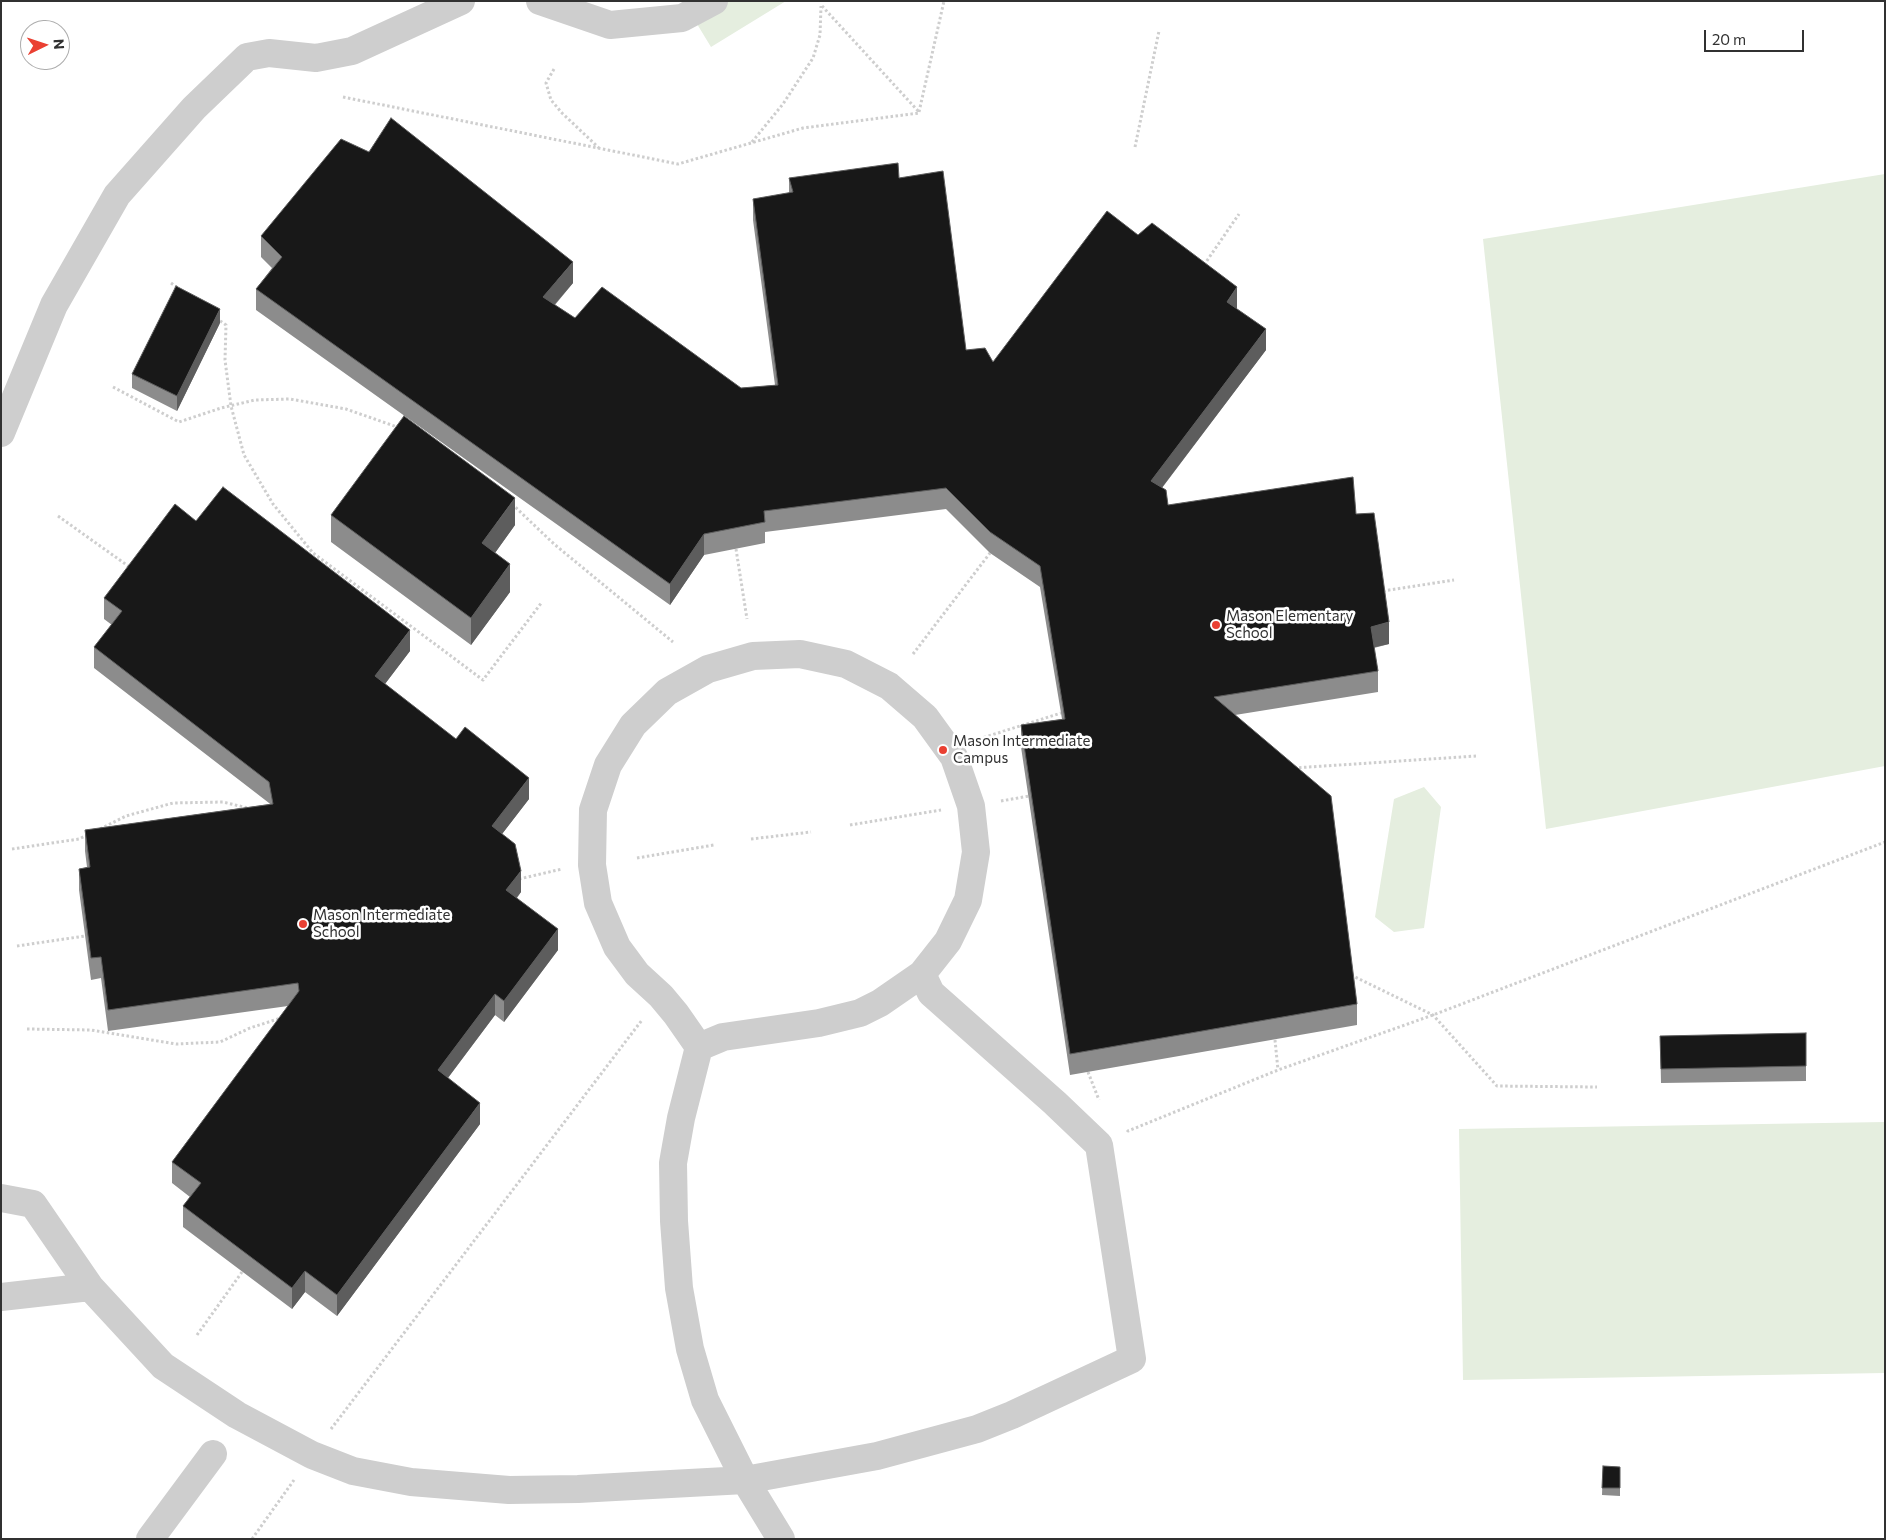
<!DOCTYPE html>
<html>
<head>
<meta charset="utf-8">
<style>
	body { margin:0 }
	#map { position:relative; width:1886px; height:1540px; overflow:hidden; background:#fff; font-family:Commissioner,sans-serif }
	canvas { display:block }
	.frame { position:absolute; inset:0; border:2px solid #313131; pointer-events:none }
	.north { position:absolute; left:20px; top:20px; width:50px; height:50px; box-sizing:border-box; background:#fff; border:1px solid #adadad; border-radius:50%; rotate:86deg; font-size:14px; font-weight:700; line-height:20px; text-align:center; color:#313131 }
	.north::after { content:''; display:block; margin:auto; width:18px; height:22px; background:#ea4032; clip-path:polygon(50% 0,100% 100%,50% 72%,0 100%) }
	.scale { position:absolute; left:1704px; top:30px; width:100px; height:22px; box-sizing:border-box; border:2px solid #313131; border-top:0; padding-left:6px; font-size:15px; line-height:18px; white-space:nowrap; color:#313131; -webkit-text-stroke:4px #fff; paint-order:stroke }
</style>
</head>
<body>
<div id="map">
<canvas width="1886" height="1540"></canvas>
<div class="frame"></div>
<div class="north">N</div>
<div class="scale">20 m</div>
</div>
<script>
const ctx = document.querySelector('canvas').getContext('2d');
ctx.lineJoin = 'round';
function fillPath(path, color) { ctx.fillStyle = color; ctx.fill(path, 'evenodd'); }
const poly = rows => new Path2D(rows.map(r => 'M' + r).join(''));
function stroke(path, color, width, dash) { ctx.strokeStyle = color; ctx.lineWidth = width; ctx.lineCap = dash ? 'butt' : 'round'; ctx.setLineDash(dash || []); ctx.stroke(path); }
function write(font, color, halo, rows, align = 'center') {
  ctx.font = font + ' Commissioner,sans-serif'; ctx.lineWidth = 5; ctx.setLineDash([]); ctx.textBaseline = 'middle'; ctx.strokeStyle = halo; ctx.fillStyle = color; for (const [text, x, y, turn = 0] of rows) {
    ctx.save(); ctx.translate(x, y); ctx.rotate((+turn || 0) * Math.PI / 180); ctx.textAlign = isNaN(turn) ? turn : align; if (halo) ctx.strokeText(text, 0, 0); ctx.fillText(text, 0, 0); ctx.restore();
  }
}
fillPath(poly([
	[683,1,786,1,711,47],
	[1885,174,1885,766,1546,829,1483,239],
	[1424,787,1441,807,1424,928,1394,932,1375,917,1394,799],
	[1885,1122,1885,1373,1463,1380,1459,1129]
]), '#e5eedf');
stroke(poly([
	[822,6,919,112],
	[554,69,546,83,551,100,562,113,599,148],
	[343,97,678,164,803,128,919,113],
	[919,112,944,1],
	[752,142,783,104,813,58,820,35,821,6],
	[1135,147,1159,31],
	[1204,265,1239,214],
	[171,283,178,288],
	[216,318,226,325,225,360,231,406,244,455,273,504,313,553,483,680,542,602],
	[113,387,179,422,221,408,255,400,290,399,346,409,400,428],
	[512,504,554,544,673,642],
	[58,516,131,568],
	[736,549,747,619],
	[1383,591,1454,580],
	[913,654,990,553],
	[979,739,1061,713],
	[1294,768,1476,756],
	[1001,801,1029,796],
	[850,825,941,810],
	[100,829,126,816,173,803,223,802,248,808],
	[751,839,811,832],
	[12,849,79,839,87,835],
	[637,858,714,845],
	[519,879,562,869],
	[17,946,85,936],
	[1351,975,1433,1015,1497,1086,1597,1087],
	[27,1029,91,1030,176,1044,220,1042,250,1028,281,1018],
	[1275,1040,1278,1070],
	[1088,1072,1099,1100],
	[1127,1130,1128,1131,1278,1070,1433,1015,1885,842],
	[197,1335,242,1272],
	[331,1429,642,1020],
	[252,1539,294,1480]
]), '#cecece', 3, [2.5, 2.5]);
stroke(poly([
	[540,1,610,25,682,18,714,1],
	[1,433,54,305,117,195,194,108,247,57,269,53,316,58,352,51,461,1],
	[699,1047,723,1037,819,1023,860,1013,880,1003,922,974,948,941,968,900,976,852,971,806,954,757,925,717,889,686,846,664,800,654,753,656,708,669,667,692,633,725,608,765,593,810,592,865,598,903,617,947,637,974,661,996,676,1014,699,1047,681,1118,673,1163,674,1221,679,1288,690,1349,705,1400,745,1480,781,1539],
	[1,1198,33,1204,90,1287,163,1366,237,1415,312,1455,353,1471,411,1482,509,1490,578,1489,745,1480,877,1456,977,1429,1012,1415,1132,1359,1099,1145,1055,1103,931,993,922,974],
	[1,1297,90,1287],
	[150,1539,213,1454]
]), '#cecece', 28);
fillPath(poly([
	[789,178,899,178,966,350,993,362,1138,235,1237,308,1236,308,1266,350,1162,488,1168,505,1356,514,1389,644,1374,648,1378,671,1378,692,1235,715,1357,1004,1357,1025,1070,1075,1021,747,1021,725,1062,719,1040,587,990,553,946,509,765,532,765,543,704,555,670,605,256,310,256,289,272,268,261,257,261,236,573,283,555,305,575,318,741,388,775,385,753,220,753,199,789,193],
	[220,323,177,411,132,388,132,374],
	[331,515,515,525,495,553,510,592,471,645,331,542],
	[196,521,410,651,385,684,529,799,502,834,521,892,517,898,558,950,504,1022,495,1015,448,1078,480,1124,337,1316,305,1292,292,1309,183,1227,183,1206,190,1197,172,1183,172,1162,288,1006,108,1031,101,978,91,980,79,890,79,869,87,867,85,851,85,830,270,804,269,803,94,668,94,647,112,625,104,619,104,598],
	[1660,1036,1806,1066,1806,1081,1661,1083],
	[1603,1466,1620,1467,1620,1496,1602,1495]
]), '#8c8c8c');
fillPath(poly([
	[573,262,573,283,543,318,543,297],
	[1237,287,1237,308,1227,323,1227,302],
	[220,309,220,323,177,411,177,396],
	[1266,329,1266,350,1151,502,1151,481],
	[515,498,515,525,482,571,482,543],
	[704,534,704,555,670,605,670,584],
	[510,564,510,592,471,645,471,618],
	[1389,622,1389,644,1371,648,1371,627],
	[410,630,410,651,375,697,375,676],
	[529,778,529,799,492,847,492,826],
	[521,871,521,892,506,911,506,890],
	[558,929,558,950,504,1022,504,1001],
	[495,994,495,1015,438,1091,438,1070],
	[480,1103,480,1124,337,1316,337,1295],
	[305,1271,305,1292,292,1309,292,1288]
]), '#5d5d5d');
const building = poly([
	[391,118,573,262,543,297,575,318,602,287,741,388,778,385,753,199,793,192,789,178,898,163,899,178,943,171,966,350,985,348,993,362,1107,211,1138,235,1152,223,1237,287,1227,302,1266,329,1151,481,1166,490,1168,505,1353,477,1356,514,1374,513,1389,622,1371,627,1378,671,1214,697,1331,796,1357,1004,1070,1054,1021,725,1065,719,1040,566,990,532,946,488,764,511,765,522,704,534,670,584,256,289,282,257,261,236,341,139,369,152,391,118],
	[176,286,220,309,177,396,132,374,176,286],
	[404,416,515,498,482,543,510,564,471,618,331,515,404,416],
	[223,487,410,630,375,676,456,739,465,727,529,778,492,826,515,844,521,871,506,890,558,929,504,1001,495,994,438,1070,480,1103,337,1295,305,1271,292,1288,183,1206,201,1183,172,1162,299,991,298,983,108,1010,101,957,91,958,79,869,90,867,85,830,273,804,269,782,94,647,122,611,104,598,175,504,196,521,223,487],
	[1806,1033,1806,1066,1661,1069,1660,1036,1806,1033],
	[1603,1466,1620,1467,1620,1488,1602,1488,1603,1466]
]);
fillPath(building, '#181818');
stroke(building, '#5d5d5d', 1);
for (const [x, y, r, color] of [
	[1216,625,5,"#ea4032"],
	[943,750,5,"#ea4032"],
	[303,924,5,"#ea4032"]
]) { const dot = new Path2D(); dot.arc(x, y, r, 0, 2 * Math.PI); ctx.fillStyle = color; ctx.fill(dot); stroke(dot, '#fff', 2); }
write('15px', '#313131', '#fff', [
	["Mason Elementary",1226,616],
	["School",1226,633],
	["Mason Intermediate",953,741],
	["Campus",953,758],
	["Mason Intermediate",313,915],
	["School",313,932]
], 'left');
</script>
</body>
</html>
